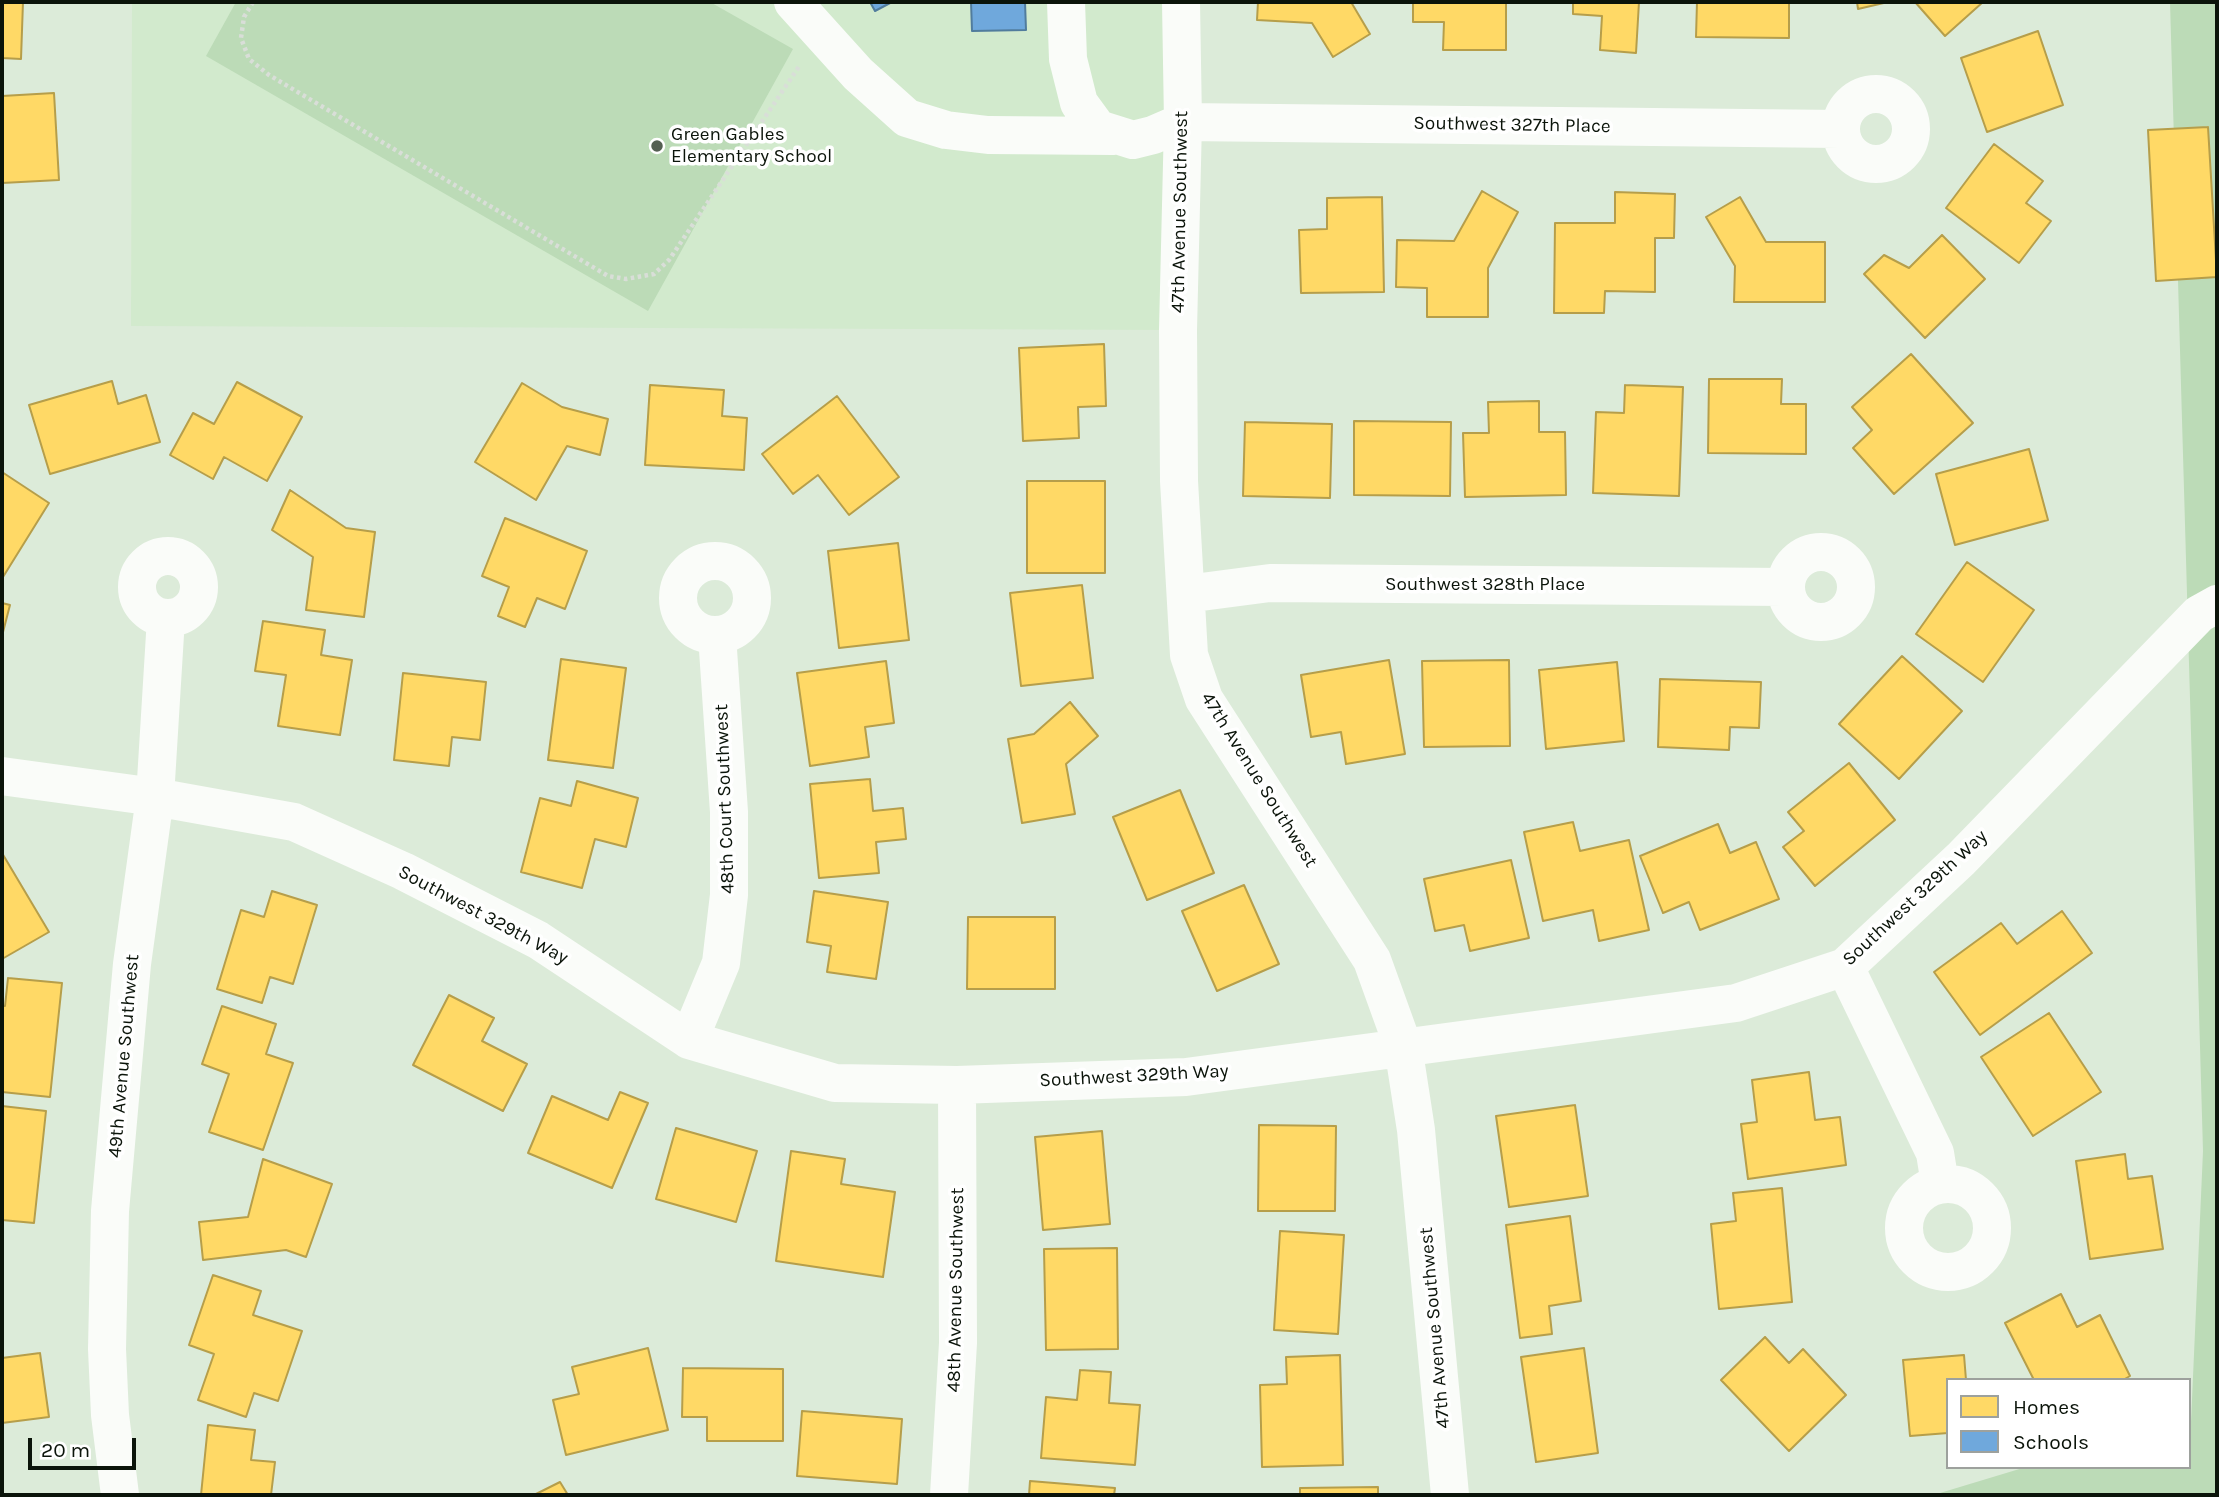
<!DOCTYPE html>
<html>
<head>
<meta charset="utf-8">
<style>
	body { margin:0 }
	#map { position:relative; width:2219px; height:1497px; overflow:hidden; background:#dcebd9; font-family:Karla,sans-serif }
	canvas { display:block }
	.frame { position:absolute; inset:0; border:4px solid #0b140a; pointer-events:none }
	.legend { position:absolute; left:1946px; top:1378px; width:245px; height:91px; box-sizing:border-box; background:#fff; border:2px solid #9da19d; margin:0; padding:9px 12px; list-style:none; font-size:21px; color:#0b140a }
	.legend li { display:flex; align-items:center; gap:14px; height:35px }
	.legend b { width:35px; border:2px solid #9da19d }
	.scale { position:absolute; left:28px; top:1438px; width:108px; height:32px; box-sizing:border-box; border:4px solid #0b140a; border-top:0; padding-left:9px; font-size:21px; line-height:24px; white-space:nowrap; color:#0b140a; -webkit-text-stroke:5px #fff; paint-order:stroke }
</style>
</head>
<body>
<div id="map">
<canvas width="2219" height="1497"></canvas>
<div class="frame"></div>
<ul class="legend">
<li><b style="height:19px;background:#ffd966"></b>Homes</li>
<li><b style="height:19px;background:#6fa8dc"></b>Schools</li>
</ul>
<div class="scale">20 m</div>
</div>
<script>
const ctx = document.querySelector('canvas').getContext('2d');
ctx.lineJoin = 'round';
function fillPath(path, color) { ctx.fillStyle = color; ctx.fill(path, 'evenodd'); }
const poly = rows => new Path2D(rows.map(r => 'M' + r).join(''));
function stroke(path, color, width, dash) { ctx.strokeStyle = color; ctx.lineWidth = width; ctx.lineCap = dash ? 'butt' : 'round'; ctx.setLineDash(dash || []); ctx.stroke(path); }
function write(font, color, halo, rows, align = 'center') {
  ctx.font = font + ' Karla,sans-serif'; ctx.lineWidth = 7; ctx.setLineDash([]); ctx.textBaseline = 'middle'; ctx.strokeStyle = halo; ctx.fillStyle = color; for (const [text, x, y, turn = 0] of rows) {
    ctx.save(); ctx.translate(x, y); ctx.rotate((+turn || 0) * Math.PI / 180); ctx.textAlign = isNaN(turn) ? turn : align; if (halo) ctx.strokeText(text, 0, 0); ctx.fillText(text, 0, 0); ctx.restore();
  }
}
fillPath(poly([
	[132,2,1181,2,1178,330,131,326]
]), '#d2eacd');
fillPath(poly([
	[236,2,710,2,793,49,648,311,206,56],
	[2170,2,2217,2,2217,1495,1941,1495,1940,1493,2026,1467,2189,1467,2203,1151]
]), '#bcdbb7');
const homes = poly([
	[2,2,23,2,21,59,2,58,2,2],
	[1258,2,1351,2,1370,34,1333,57,1312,23,1257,20,1258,2],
	[1413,2,1506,2,1506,50,1443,50,1444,22,1413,22,1413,2],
	[1550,2,1639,2,1636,53,1600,50,1602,16,1573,14,1573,3,1550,2],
	[1697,2,1789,2,1789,38,1696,37,1697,2],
	[1857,2,1888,2,1858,9,1857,2],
	[1915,2,1983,2,1945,36,1915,2],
	[2038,31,2063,105,1987,132,1961,58,2038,31],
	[54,93,59,180,2,183,2,96,54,93],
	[2208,127,2217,277,2156,281,2148,130,2208,127],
	[1994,144,2043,181,2026,203,2051,221,2019,263,1946,208,1994,144],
	[1482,191,1518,212,1488,268,1488,317,1427,317,1427,288,1396,287,1397,240,1454,241,1482,191],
	[1615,192,1675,194,1674,238,1655,238,1655,292,1605,291,1604,313,1554,313,1555,223,1615,223,1615,192],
	[1382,197,1384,292,1301,293,1299,230,1327,229,1327,198,1382,197],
	[1740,197,1766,242,1825,242,1825,302,1734,302,1735,266,1706,217,1740,197],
	[1942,235,1985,279,1925,338,1864,274,1884,255,1909,268,1942,235],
	[1104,344,1106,406,1078,407,1079,438,1023,441,1019,348,1104,344],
	[1911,354,1973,423,1894,494,1853,448,1872,430,1852,407,1911,354],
	[1709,379,1782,379,1781,404,1806,404,1806,454,1708,453,1709,379],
	[112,381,118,404,146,395,160,442,50,474,29,405,112,381],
	[237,382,302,417,267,481,224,457,213,479,170,455,193,413,214,424,237,382],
	[522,383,562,407,608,419,600,455,567,446,536,500,475,462,522,383],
	[650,385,724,390,722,416,747,418,744,470,645,465,650,385],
	[1625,385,1683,387,1679,496,1593,493,1596,412,1624,413,1625,385],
	[837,396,899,477,849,515,818,475,793,494,762,454,837,396],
	[1539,401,1539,432,1565,432,1566,495,1465,497,1463,433,1489,433,1488,402,1539,401],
	[1354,421,1451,422,1450,496,1354,495,1354,421],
	[1245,422,1332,424,1330,498,1243,496,1245,422],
	[2029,449,2048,520,1955,545,1936,474,2029,449],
	[2,472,49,503,3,577,2,576,2,472],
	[1027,481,1105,481,1105,573,1027,573,1027,481],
	[290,490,346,528,375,532,364,617,306,610,313,557,272,530,290,490],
	[505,518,587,551,565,609,537,598,525,627,498,616,509,587,482,576,505,518],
	[898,543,909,640,839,648,828,551,898,543],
	[1967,562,2034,610,1983,682,1916,634,1967,562],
	[1082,585,1093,678,1021,686,1010,593,1082,585],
	[2,603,10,605,2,636,2,603],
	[263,621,325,630,321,655,352,660,340,735,278,726,286,675,255,671,263,621],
	[1902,656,1962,711,1899,779,1839,724,1902,656],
	[561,659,626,668,613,768,548,760,561,659],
	[1389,660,1405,754,1346,764,1341,732,1311,737,1301,675,1389,660],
	[1509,660,1510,746,1424,747,1422,661,1509,660],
	[886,661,894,723,865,727,869,757,810,766,797,673,886,661],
	[1617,662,1624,741,1546,749,1539,670,1617,662],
	[403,673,486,682,480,740,452,737,449,766,394,760,403,673],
	[1660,679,1761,682,1759,728,1730,727,1729,750,1658,747,1660,679],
	[1070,702,1098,736,1066,764,1075,814,1022,823,1008,739,1034,734,1070,702],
	[1849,763,1895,820,1815,886,1783,847,1804,831,1788,812,1849,763],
	[870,779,873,811,903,808,906,839,876,842,879,873,819,878,810,784,870,779],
	[577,781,638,798,626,847,595,839,582,888,521,872,540,798,571,806,577,781],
	[1180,790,1214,873,1147,900,1113,817,1180,790],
	[1573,822,1580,851,1629,840,1649,930,1599,941,1593,910,1543,921,1524,832,1573,822],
	[1718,824,1730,853,1756,842,1779,899,1700,930,1689,902,1663,913,1640,856,1718,824],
	[2,853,49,932,2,959,2,853],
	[1511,860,1529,938,1470,951,1464,925,1435,931,1424,879,1511,860],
	[1244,885,1279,964,1217,991,1182,911,1244,885],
	[272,891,317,905,293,984,270,977,262,1003,217,989,241,910,264,917,272,891],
	[814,891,888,902,876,979,827,972,831,946,807,942,814,891],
	[2062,911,2092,953,1980,1035,1934,972,2001,923,2017,944,2062,911],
	[968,917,1055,917,1055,989,967,989,968,917],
	[8,978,62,983,50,1097,2,1092,2,1006,5,1006,8,978],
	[449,995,494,1018,482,1041,527,1064,503,1111,413,1065,449,995],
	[222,1006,276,1024,266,1054,293,1063,263,1150,209,1132,229,1074,202,1064,222,1006],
	[2049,1013,2101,1092,2033,1136,1981,1057,2049,1013],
	[1809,1072,1815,1120,1840,1117,1846,1165,1748,1179,1741,1124,1757,1122,1752,1080,1809,1072],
	[620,1092,648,1103,612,1188,528,1153,552,1096,608,1120,620,1092],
	[1575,1105,1588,1196,1509,1207,1496,1116,1575,1105],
	[2,1106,46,1111,34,1223,2,1220,2,1106],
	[1259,1125,1336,1126,1335,1211,1258,1211,1259,1125],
	[676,1128,757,1151,736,1222,656,1199,676,1128],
	[1102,1131,1110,1224,1043,1230,1035,1137,1102,1131],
	[791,1151,845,1159,841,1184,895,1192,883,1277,776,1261,791,1151],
	[2125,1154,2128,1179,2152,1176,2163,1249,2090,1259,2076,1161,2125,1154],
	[263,1159,332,1184,306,1257,286,1250,203,1260,199,1222,248,1217,263,1159],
	[1782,1188,1792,1302,1719,1309,1711,1224,1736,1221,1733,1193,1782,1188],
	[1570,1216,1581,1301,1549,1306,1552,1334,1520,1338,1506,1225,1570,1216],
	[1280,1231,1344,1235,1338,1334,1274,1330,1280,1231],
	[1117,1248,1118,1349,1046,1350,1044,1249,1117,1248],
	[213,1275,261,1291,253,1315,302,1331,278,1401,254,1393,246,1417,198,1400,214,1354,189,1345,213,1275],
	[2061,1294,2077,1327,2100,1315,2130,1376,2123,1380,2034,1380,2005,1323,2061,1294],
	[1765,1337,1789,1363,1803,1349,1846,1395,1789,1451,1721,1380,1765,1337],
	[648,1348,668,1430,566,1455,553,1400,579,1394,572,1367,648,1348],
	[1584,1348,1598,1453,1536,1462,1521,1357,1584,1348],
	[40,1353,49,1417,2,1423,2,1358,40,1353],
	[1340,1355,1343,1465,1262,1467,1260,1385,1287,1384,1286,1357,1340,1355],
	[1964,1355,1966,1380,1948,1380,1948,1433,1910,1436,1903,1360,1964,1355],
	[683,1368,783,1369,783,1441,707,1441,707,1417,682,1417,683,1368],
	[1080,1370,1111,1372,1109,1403,1140,1405,1135,1465,1041,1458,1046,1397,1077,1400,1080,1370],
	[802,1411,902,1419,897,1484,797,1476,802,1411],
	[208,1425,255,1430,251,1460,275,1462,271,1495,201,1495,208,1425],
	[1030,1481,1115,1488,1114,1495,1029,1495,1030,1481],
	[560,1482,568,1495,534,1495,560,1482],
	[1378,1487,1378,1495,1300,1495,1300,1488,1378,1487]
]);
fillPath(homes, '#ffd966');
stroke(homes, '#b69e4a', 2);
const schools = poly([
	[870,2,892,2,875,11,870,2],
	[971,2,1025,2,1026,30,972,31,971,2]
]);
fillPath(schools, '#6fa8dc');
stroke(schools, '#517c9d', 2);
stroke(poly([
	[253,2,244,17,241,38,249,59,269,75,608,276,626,279,654,274,669,260,800,65]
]), '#d9ded8', 4.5, [3.5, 3.5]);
stroke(poly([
	[793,2,858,74,907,118,946,130,988,135,1114,136],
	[1066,2,1068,59,1079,103,1098,129,1133,140,1153,135,1183,122,1841,129],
	[1181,2,1183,122,1178,330,1179,481,1189,655,1204,699,1372,960,1403,1046,1416,1130,1450,1495],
	'1841 129a35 35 0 1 1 70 0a35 35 0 1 1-70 0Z',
	'1786 587a35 35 0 1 1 70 0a35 35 0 1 1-70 0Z',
	'137 587a31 31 0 1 1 62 0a31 31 0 1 1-62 0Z',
	'678 598a37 37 0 1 1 74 0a37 37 0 1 1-74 0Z',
	[1186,594,1270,583,1785,587],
	[2,776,155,797,294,822,403,871,538,940,689,1040,835,1083,957,1085,1186,1077,1736,1003,1845,967,1961,859,2199,614,2217,604],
	[1845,967,1935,1153,1940,1184],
	[689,1040,721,963,729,895,729,812,717,635],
	'1904 1228a44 44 0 1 1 88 0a44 44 0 1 1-88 0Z',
	[120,1495,110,1415,107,1349,110,1211,132,964,155,797,166,618],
	[949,1495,958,1343,957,1085]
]), '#fafcf9', 38);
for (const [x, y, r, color] of [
	[657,146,7,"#545f52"]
]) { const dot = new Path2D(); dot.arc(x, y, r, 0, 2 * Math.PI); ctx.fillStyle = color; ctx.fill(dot); stroke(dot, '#fff', 2.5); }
write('19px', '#0b140a', '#fff', [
	["Southwest 327th Place",1512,125,1],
	["47th Avenue Southwest",1180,212,-89],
	["Southwest 328th Place",1485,585],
	["47th Avenue Southwest",1259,780,58],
	["48th Court Southwest",725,799,-92],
	["Southwest 329th Way",1915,898,-43],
	["Southwest 329th Way",483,915,28],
	["49th Avenue Southwest",124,1056,-85],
	["Southwest 329th Way",1134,1076,-3],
	["48th Avenue Southwest",956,1290,-89],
	["47th Avenue Southwest",1435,1328,-95]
]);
write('19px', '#0b140a', '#fff', [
	["Green Gables",671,135],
	["Elementary School",671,157]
], 'left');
</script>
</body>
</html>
